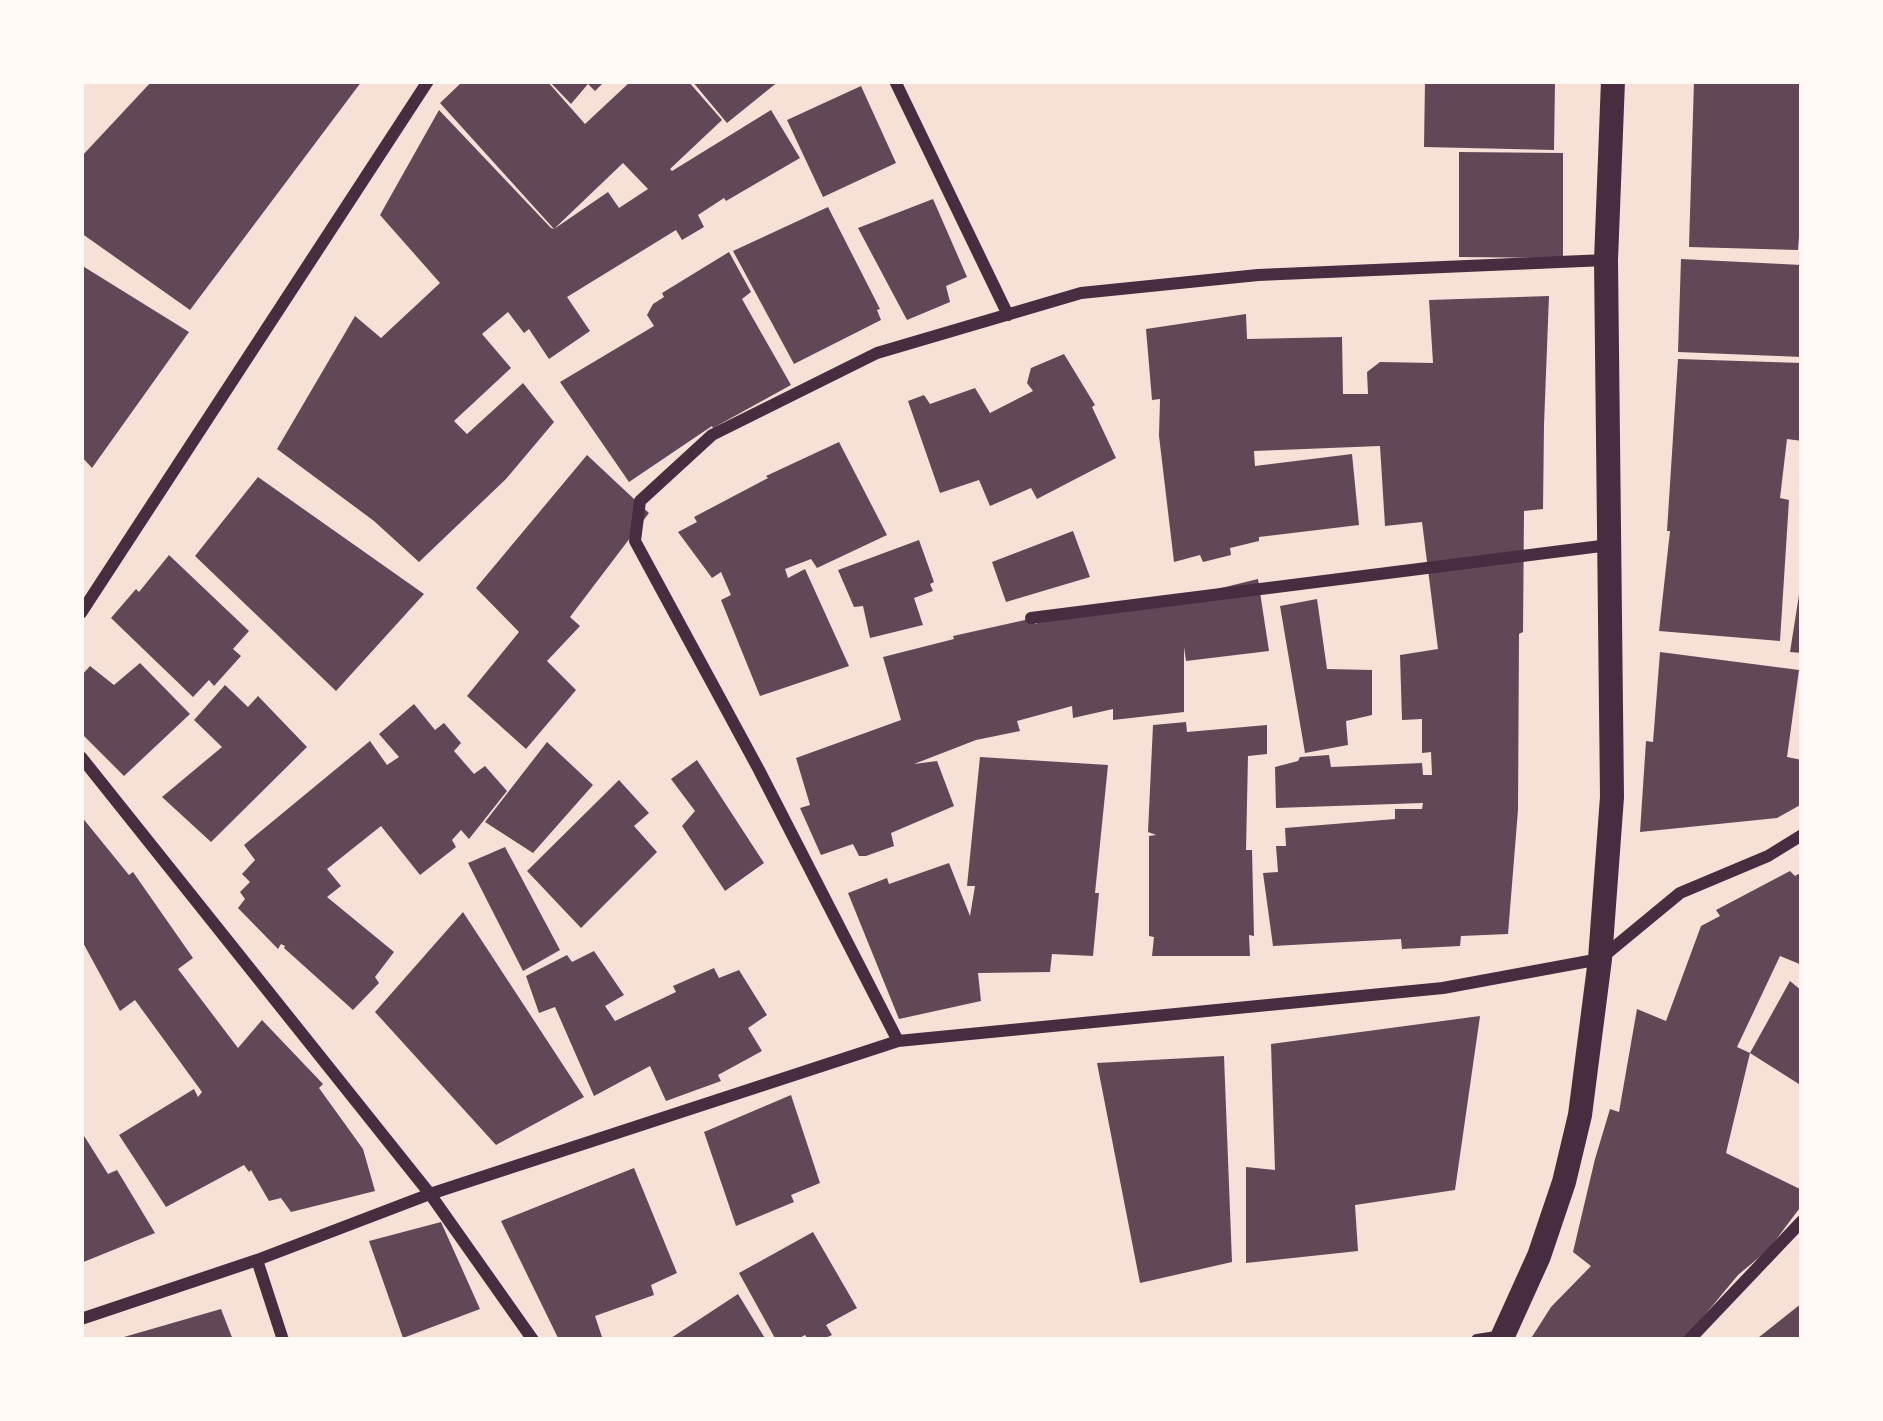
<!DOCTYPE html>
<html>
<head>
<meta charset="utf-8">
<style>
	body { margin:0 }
	#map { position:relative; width:1883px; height:1421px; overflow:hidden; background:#f7e1d7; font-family:"Golos Text",sans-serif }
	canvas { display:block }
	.frame { position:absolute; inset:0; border:84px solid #fffaf5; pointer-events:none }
</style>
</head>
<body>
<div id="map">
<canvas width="1883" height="1421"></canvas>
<div class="frame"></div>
</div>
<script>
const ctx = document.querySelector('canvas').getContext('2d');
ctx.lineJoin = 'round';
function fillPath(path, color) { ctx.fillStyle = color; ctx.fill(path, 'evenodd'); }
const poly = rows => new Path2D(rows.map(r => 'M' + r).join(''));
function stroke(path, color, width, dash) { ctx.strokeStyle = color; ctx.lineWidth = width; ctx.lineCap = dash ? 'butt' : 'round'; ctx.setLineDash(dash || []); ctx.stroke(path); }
fillPath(poly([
	[152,81,362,81,190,310,81,233,81,157],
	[463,81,547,81,585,124,631,81,688,81,722,120,670,169,672,171,771,110,800,158,726,201,724,198,698,215,704,227,682,240,676,230,567,297,590,331,549,359,529,329,524,333,508,312,482,334,511,368,454,421,467,434,523,383,554,422,506,479,419,562,374,521,277,449,355,316,381,338,440,283,380,215,439,110,551,228,554,229,608,192,619,208,648,189,623,163,554,229,440,103],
	[549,81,605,81,595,91,588,84,571,104],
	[692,81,779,81,727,123],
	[1425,81,1555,81,1554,150,1424,147],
	[1694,81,1802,81,1802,195,1798,250,1689,247],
	[861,86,896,163,823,197,787,120],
	[1459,152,1563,153,1563,258,1459,257],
	[933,199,967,277,946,286,950,302,907,320,858,228],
	[828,207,880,309,877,310,881,320,794,364,733,251],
	[729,252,751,292,742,299,791,385,713,428,712,426,629,482,560,382,654,326,647,315,653,304,664,297,662,293],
	[1681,259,1802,265,1802,357,1678,352],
	[81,265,189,332,92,468,81,456],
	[1549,296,1544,425,1543,509,1524,511,1523,632,1519,634,1518,810,1508,934,1461,936,1460,946,1402,949,1401,939,1273,946,1263,873,1278,872,1276,846,1286,846,1285,828,1395,819,1395,809,1422,809,1423,803,1276,808,1275,767,1298,761,1300,757,1329,755,1331,767,1422,763,1423,775,1432,775,1431,752,1422,753,1422,719,1402,720,1400,655,1438,649,1422,522,1385,526,1380,446,1254,451,1255,466,1352,454,1359,525,1259,537,1259,541,1230,548,1231,555,1203,562,1200,555,1174,562,1159,436,1160,399,1152,400,1146,329,1246,314,1247,339,1342,337,1343,394,1368,394,1367,372,1380,362,1433,363,1429,300],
	[1064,354,1095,405,1092,407,1116,458,1037,499,1031,488,990,506,979,480,940,493,908,401,924,395,930,404,975,388,990,413,1033,391,1027,383,1031,368],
	[1678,359,1802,363,1802,441,1787,439,1780,498,1789,500,1780,641,1659,631,1670,531,1667,531],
	[839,442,887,535,817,568,811,559,785,569,788,578,805,569,849,666,760,696,721,600,731,595,721,572,712,578,678,532,697,522,694,517,768,478,766,476],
	[587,455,649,513,570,617,580,626,547,661,576,690,526,749,467,696,519,632,476,588],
	[258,477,424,594,336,691,195,556],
	[1073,531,1090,577,1006,602,992,562],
	[919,540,934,582,930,584,933,591,914,598,923,625,870,638,863,606,854,607,838,570],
	[169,555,249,631,233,649,241,656,214,686,209,680,193,697,111,618,136,589,139,592],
	[1258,579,1269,651,1186,661,1184,647,1184,712,1113,720,1113,709,1073,718,1072,706,1017,721,1020,731,976,740,914,764,937,761,954,806,891,833,894,846,866,856,859,856,853,844,821,855,800,808,810,805,796,758,901,720,883,657,954,639,953,636,1034,618,1035,624,1068,614,1184,597],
	[1799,595,1802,595,1802,653,1790,652],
	[1317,599,1327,669,1372,670,1372,715,1346,721,1348,745,1305,753,1280,606],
	[1660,652,1799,670,1787,757,1802,760,1802,804,1777,818,1640,832,1646,741,1653,742],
	[140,663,190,714,124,776,81,733,81,676,90,666,114,685],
	[225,685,248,707,258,696,307,747,211,842,162,797,222,747,194,720],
	[414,704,435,730,444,723,461,743,454,751,474,774,485,766,507,791,469,839,461,830,452,840,456,847,420,875,381,826,327,869,341,886,327,897,394,952,375,977,379,983,353,1010,284,948,285,946,281,944,278,949,238,908,245,899,240,892,250,882,242,874,255,860,244,845,370,741,387,765,399,757,379,734],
	[1186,722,1187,732,1267,725,1267,754,1248,756,1246,850,1252,850,1254,936,1249,935,1250,956,1152,956,1154,937,1149,936,1149,836,1156,835,1148,832,1153,725],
	[547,742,593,785,533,853,485,822],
	[980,757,1108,765,1095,893,1099,893,1093,956,1052,954,1050,972,978,973,981,1001,899,1019,848,893,887,878,889,884,949,863,970,916,975,886,967,886],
	[697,760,764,863,725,891,682,826,695,811,671,779],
	[619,780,649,813,634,826,657,852,581,928,527,871],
	[81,816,129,875,133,872,193,958,178,969,238,1048,262,1020,323,1084,319,1088,363,1149,375,1191,291,1212,281,1198,269,1201,251,1170,249,1172,244,1165,166,1207,119,1135,194,1089,198,1097,202,1092,135,1000,120,1011,81,939],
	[505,847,560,950,523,971,468,863],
	[1790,871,1795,876,1802,872,1802,965,1780,956,1737,1047,1750,1053,1726,1153,1802,1190,1802,1205,1769,1249,1738,1275,1684,1340,1530,1340,1551,1307,1591,1266,1573,1252,1595,1159,1610,1109,1619,1112,1637,1009,1666,1021,1701,926,1720,916,1716,910],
	[463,912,584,1097,496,1145,375,1012],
	[594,951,624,995,605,1006,615,1021,676,992,673,986,714,968,719,978,739,970,767,1015,748,1028,762,1051,718,1075,721,1081,666,1101,650,1066,594,1096,555,1007,539,1013,526,976,567,955,572,962],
	[1790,981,1802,991,1802,1086,1750,1053],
	[1480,1016,1455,1190,1355,1205,1358,1251,1246,1263,1246,1167,1275,1170,1271,1044],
	[1224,1056,1232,1262,1140,1283,1097,1063],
	[791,1095,820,1183,791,1195,794,1202,736,1226,704,1132],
	[81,1131,108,1174,117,1170,155,1233,81,1263],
	[634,1168,677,1273,651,1285,654,1295,595,1316,603,1340,559,1340,501,1221],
	[441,1222,480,1309,403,1338,369,1241],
	[813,1232,857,1308,826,1325,832,1335,821,1340,809,1340,805,1335,796,1340,776,1340,739,1273],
	[738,1294,766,1340,668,1340],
	[1802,1303,1802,1340,1755,1340,1763,1334],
	[221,1309,233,1340,117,1340,117,1339]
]), '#644757');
stroke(poly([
	[895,81,1008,315],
	[81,613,428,81],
	[1031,618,1609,545],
	[81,757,430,1194,533,1340],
	[898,1041,759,770,635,541,640,501,712,435,877,353,1081,293,1258,275,1606,260],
	[257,1260,283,1340],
	[81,1319,257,1260,430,1194,898,1041,1443,988,1600,959,1680,893,1768,856,1802,835],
	[1477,1340,1503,1336],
	[1689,1340,1802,1221]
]), '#4a2c40', 12);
stroke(poly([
	[1501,1340,1539,1256,1564,1182,1580,1115,1600,959,1612,797,1606,260,1613,81]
]), '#4a2c40', 24);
</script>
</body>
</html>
